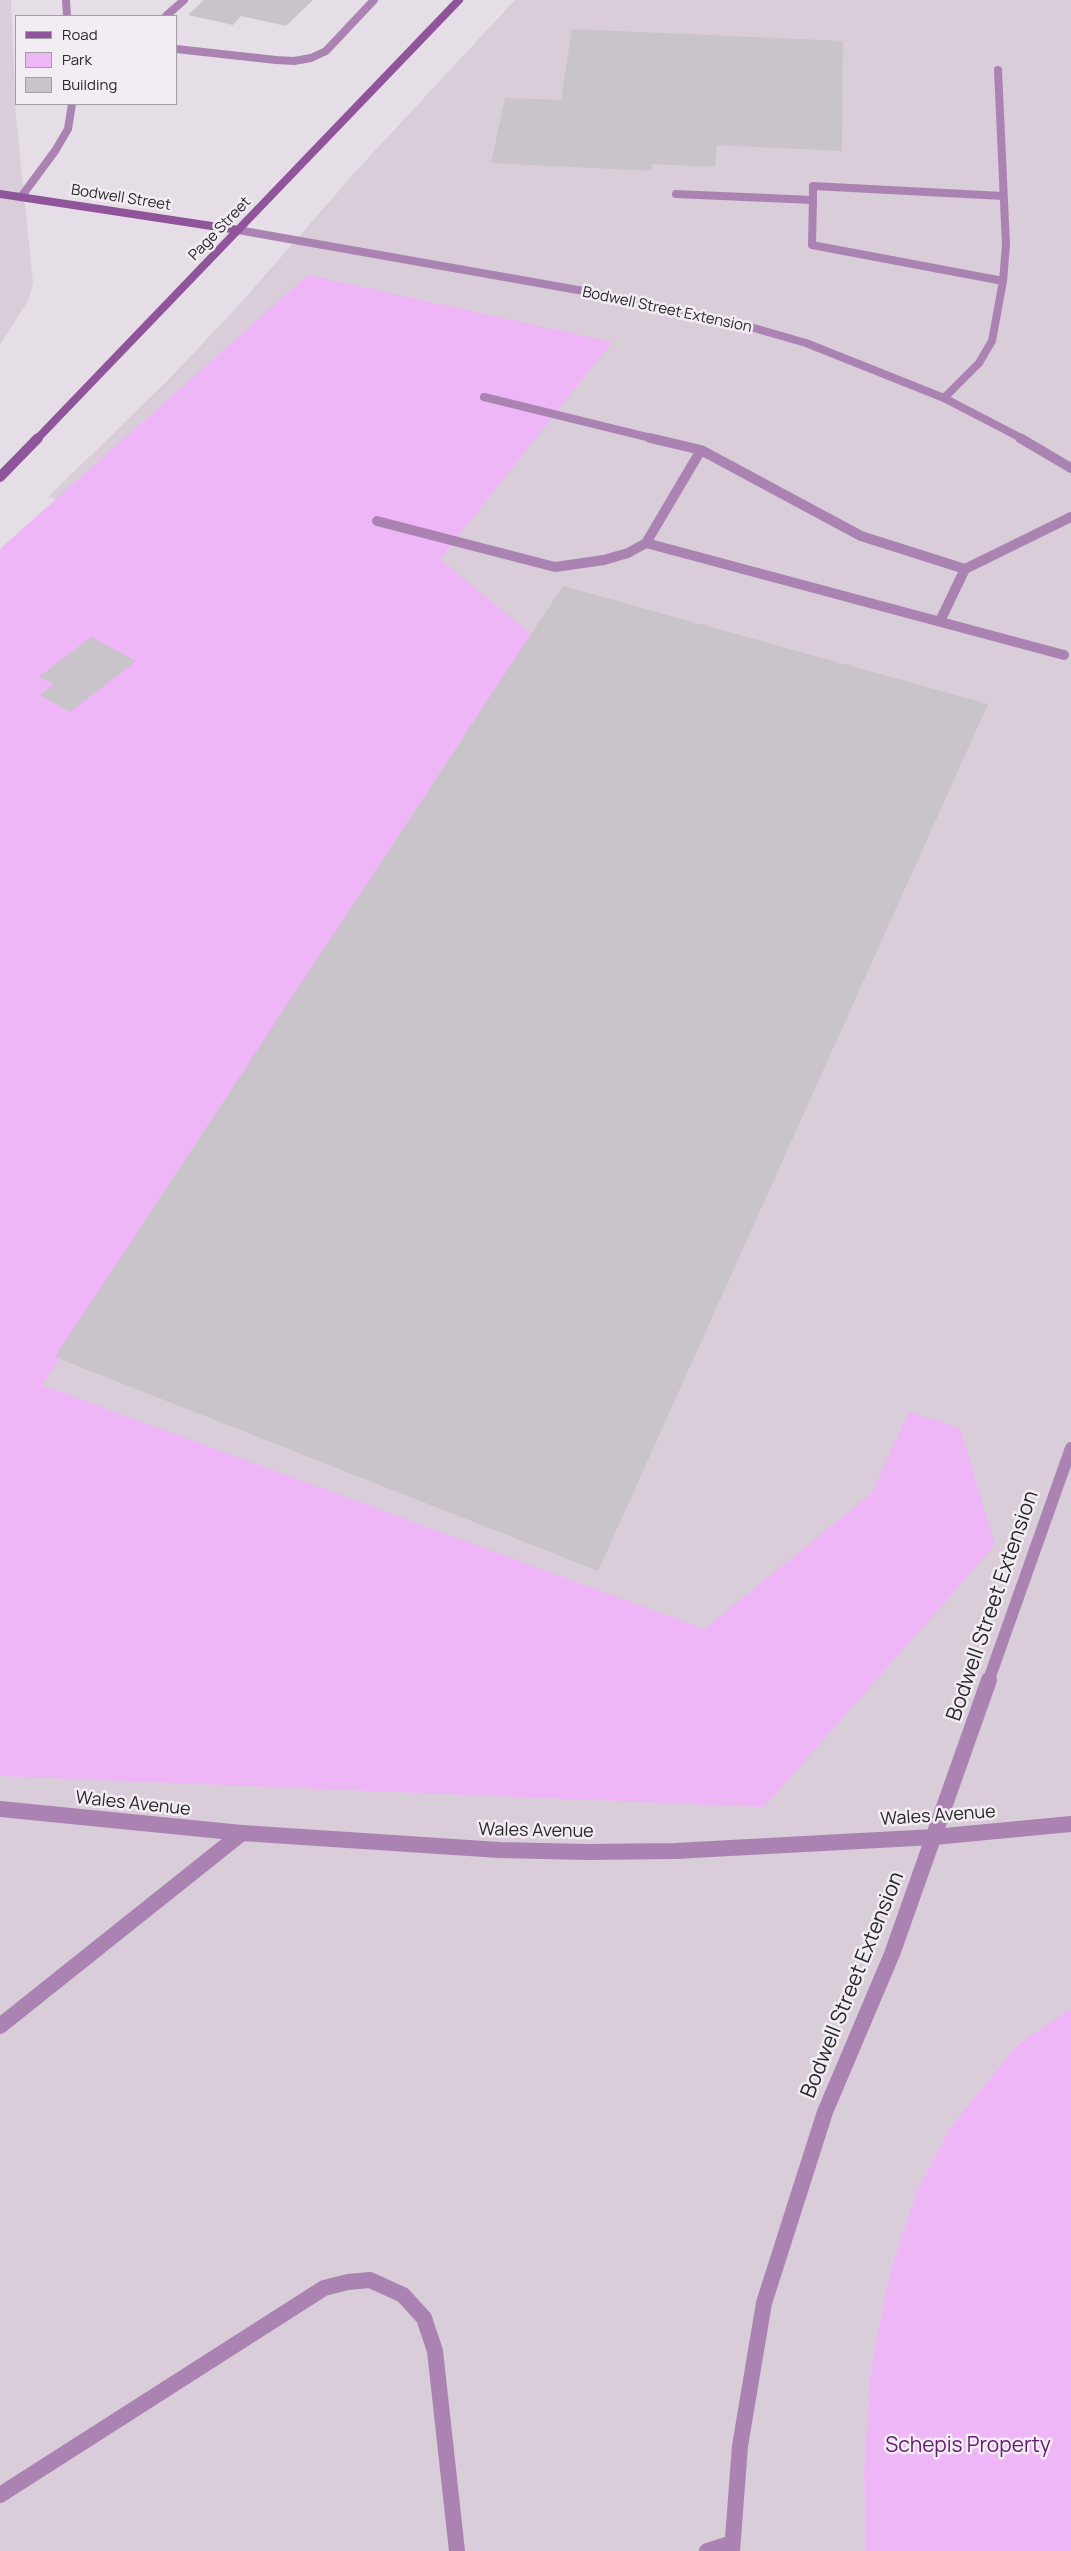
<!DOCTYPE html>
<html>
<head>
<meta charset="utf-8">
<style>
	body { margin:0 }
	#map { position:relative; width:1071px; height:2551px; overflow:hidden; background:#e5dee6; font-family:Manrope,sans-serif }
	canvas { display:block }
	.legend { position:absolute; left:15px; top:15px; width:162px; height:90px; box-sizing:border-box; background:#f2ecf3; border:1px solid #a29ea3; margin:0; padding:6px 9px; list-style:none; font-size:15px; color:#2b282b }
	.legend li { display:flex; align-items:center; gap:10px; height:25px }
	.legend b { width:25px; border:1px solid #a29ea3 }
</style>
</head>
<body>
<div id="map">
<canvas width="1071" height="2551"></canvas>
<ul class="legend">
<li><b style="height:6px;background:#8f5499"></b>Road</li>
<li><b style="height:14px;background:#eeb6f7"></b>Park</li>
<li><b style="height:14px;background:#c9c3ca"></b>Building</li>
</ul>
</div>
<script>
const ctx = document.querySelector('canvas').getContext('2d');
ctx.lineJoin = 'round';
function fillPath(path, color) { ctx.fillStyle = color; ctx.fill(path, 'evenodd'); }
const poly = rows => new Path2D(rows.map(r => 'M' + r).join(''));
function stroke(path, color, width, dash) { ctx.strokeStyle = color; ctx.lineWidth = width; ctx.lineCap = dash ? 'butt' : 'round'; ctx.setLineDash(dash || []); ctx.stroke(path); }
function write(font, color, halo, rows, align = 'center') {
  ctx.font = font + ' Manrope,sans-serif'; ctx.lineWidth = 5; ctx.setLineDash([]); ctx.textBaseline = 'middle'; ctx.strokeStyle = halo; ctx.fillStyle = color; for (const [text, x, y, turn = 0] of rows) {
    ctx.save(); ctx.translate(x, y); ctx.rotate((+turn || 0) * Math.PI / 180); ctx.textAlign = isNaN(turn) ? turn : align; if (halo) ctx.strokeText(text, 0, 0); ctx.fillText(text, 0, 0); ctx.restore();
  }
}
fillPath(poly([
	[0,0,11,0,16,117,33,283,29,299,0,345],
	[515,0,1071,0,1071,2008,1017,2045,949,2129,917,2191,890,2273,871,2368,864,2472,866,2551,0,2551,0,1095,427,609,48,497,168,380,238,306,357,170]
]), '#d9cdda');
fillPath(poly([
	[308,275,612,342,440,559,537,639,42,1385,704,1629,871,1494,909,1412,960,1428,995,1545,764,1807,0,1776,0,549],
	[1071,2008,1071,2551,866,2551,864,2472,871,2368,890,2273,917,2191,949,2129,1017,2045]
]), '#eeb6f7');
fillPath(poly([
	[204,0,313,0,286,26,241,16,233,25,188,15],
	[572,29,843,41,842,151,717,145,715,167,652,164,651,171,491,163,505,98,561,100],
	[563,586,988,704,598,1571,55,1357],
	[91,637,136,661,70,712,40,695,54,684,39,677]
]), '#c9c3ca');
stroke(poly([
	[66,0,67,16],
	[166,16,184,0],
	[176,49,276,60,294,61,311,58,326,51,374,0],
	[676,194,813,200,813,186,1003,196],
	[21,197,55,151,68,129,72,104],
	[813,200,812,245,1003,281],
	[484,397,655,439],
	[944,398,979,363,992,341,1003,281,1006,245,998,70]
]), '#ab83b2', 8);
stroke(poly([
	[701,450,861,536,965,569],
	[377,521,555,567,604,560,628,553,646,543,1064,655],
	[646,543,701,450,650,438],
	[940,621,965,569,1071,517]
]), '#ab83b2', 10);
stroke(poly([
	[0,2026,242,1833],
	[0,2495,324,2288,348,2282,370,2280,403,2295,424,2318,435,2351,457,2551],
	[707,2551,732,2543]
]), '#ab83b2', 16);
stroke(poly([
	[238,230,612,296,754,328,806,343,944,398,1023,439]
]), '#ab83b2', 8);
stroke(poly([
	[1020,438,1071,468]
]), '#ab83b2', 10);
stroke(poly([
	[988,1682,1071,1448]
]), '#ab83b2', 12);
stroke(poly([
	[0,1809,242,1833,499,1850,587,1852,675,1851,934,1837,1071,1824],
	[732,2551,740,2446,764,2303,825,2112,892,1954,989,1680]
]), '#ab83b2', 16);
stroke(poly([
	[0,194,238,230],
	[37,439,459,0]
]), '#8f5499', 8);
stroke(poly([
	[0,477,38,438]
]), '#8f5499', 10);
write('15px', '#2b282b', '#f2ecf3', [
	["Bodwell Street",121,198,9],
	["Page Street",220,229,-46],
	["Bodwell Street Extension",667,310,12]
]);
write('18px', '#2b282b', '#f2ecf3', [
	["Wales Avenue",133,1804,6],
	["Wales Avenue",938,1816,-4],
	["Wales Avenue",536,1831,1]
]);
write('21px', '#2b282b', '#f2ecf3', [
	["Bodwell Street Extension",993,1606,-71],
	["Bodwell Street Extension",853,1985,-68]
]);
write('21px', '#641b71', '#f2ecf3', [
	["Schepis Property",968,2446]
]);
</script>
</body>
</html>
